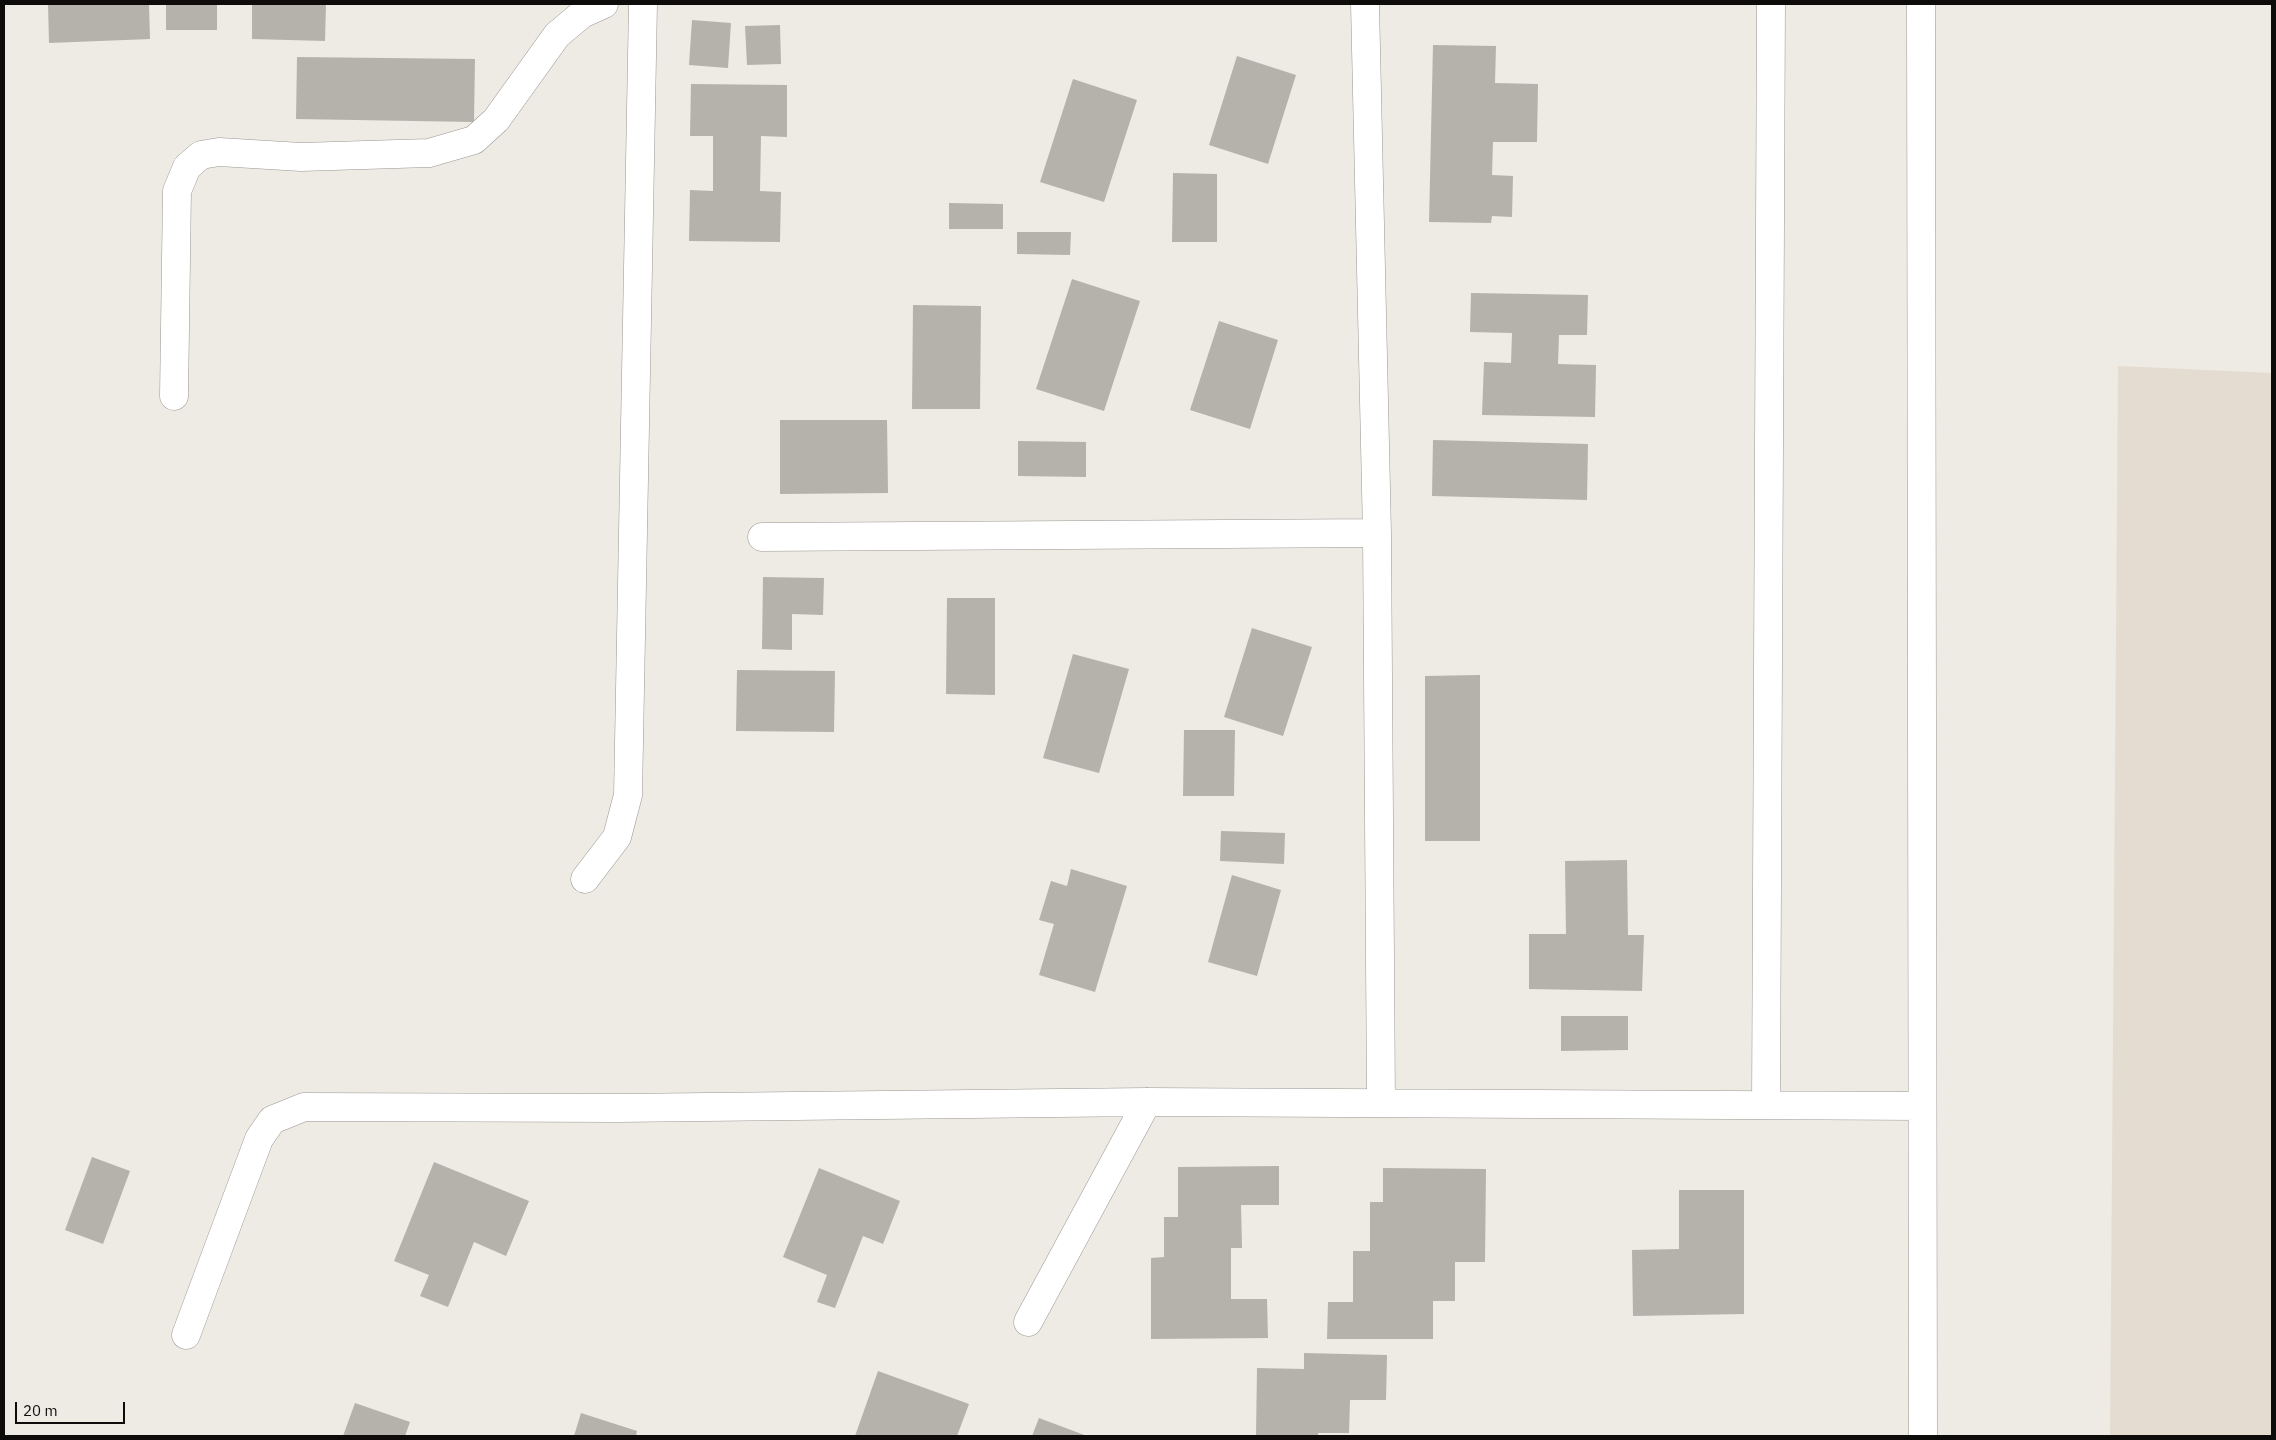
<!DOCTYPE html>
<html>
<head>
<meta charset="utf-8">
<style>
	body { margin:0 }
	#map { position:relative; width:2276px; height:1440px; overflow:hidden; background:#eeeae4; font-family:"IBM Plex Sans",sans-serif }
	canvas { display:block }
	.frame { position:absolute; inset:0; border:5px solid #0e0c0b; pointer-events:none }
	.scale { position:absolute; left:15px; top:1402px; width:110px; height:22px; box-sizing:border-box; border:2px solid #0e0c0b; border-top:0; padding-left:6px; font-size:15px; line-height:18px; white-space:nowrap; color:#0e0c0b; -webkit-text-stroke:4px #eeeae4; paint-order:stroke }
</style>
</head>
<body>
<div id="map">
<canvas width="2276" height="1440"></canvas>
<div class="frame"></div>
<div class="scale">20 m</div>
</div>
<script>
const ctx = document.querySelector('canvas').getContext('2d');
ctx.lineJoin = 'round';
function fillPath(path, color) { ctx.fillStyle = color; ctx.fill(path, 'evenodd'); }
const poly = rows => new Path2D(rows.map(r => 'M' + r).join(''));
function stroke(path, color, width, dash) { ctx.strokeStyle = color; ctx.lineWidth = width; ctx.lineCap = dash ? 'butt' : 'round'; ctx.setLineDash(dash || []); ctx.stroke(path); }
fillPath(poly([
	[2118,366,2272,373,2272,1436,2110,1436]
]), '#e4dcd0');
fillPath(poly([
	[48,4,149,4,150,39,49,43],
	[166,4,217,4,217,30,166,30],
	[252,4,326,4,325,41,252,39],
	[692,20,731,23,728,68,689,65],
	[780,25,781,64,747,65,745,26],
	[1433,45,1496,46,1495,83,1538,84,1537,142,1493,142,1492,175,1513,176,1512,217,1492,216,1491,223,1429,222],
	[1237,56,1296,75,1268,164,1209,145],
	[297,57,475,59,474,122,296,119],
	[1073,79,1137,100,1104,202,1040,182],
	[691,84,787,85,787,137,761,136,760,191,781,192,780,242,689,241,690,190,713,191,713,136,690,136],
	[1173,173,1217,174,1217,242,1172,242],
	[949,203,1003,204,1003,229,949,229],
	[1017,232,1071,232,1070,255,1017,254],
	[1072,279,1140,301,1104,411,1036,389],
	[1471,293,1588,295,1587,335,1559,335,1558,364,1596,365,1595,417,1482,415,1484,362,1511,363,1512,333,1470,332],
	[913,305,981,306,980,409,912,409],
	[1219,321,1278,340,1250,429,1190,410],
	[780,420,887,420,888,493,780,494],
	[1433,440,1588,444,1587,500,1432,496],
	[1018,441,1086,442,1086,477,1018,476],
	[763,577,824,578,823,615,792,614,792,650,762,649],
	[947,598,995,598,995,695,946,694],
	[1252,628,1312,647,1283,736,1224,717],
	[1073,654,1129,669,1099,773,1043,758],
	[737,670,835,671,834,732,736,731],
	[1480,675,1480,841,1425,841,1425,676],
	[1184,730,1235,730,1234,796,1183,796],
	[1221,831,1285,833,1284,864,1220,861],
	[1627,860,1628,935,1644,935,1642,991,1529,989,1529,934,1566,934,1565,861],
	[1071,869,1127,886,1095,992,1039,975,1054,924,1039,920,1051,881,1067,886],
	[1232,875,1281,890,1257,976,1208,962],
	[1561,1016,1628,1016,1628,1050,1561,1051],
	[92,1157,130,1171,103,1244,65,1230],
	[434,1162,529,1201,506,1256,474,1242,448,1307,420,1296,429,1275,394,1261],
	[1279,1166,1279,1205,1241,1205,1242,1248,1231,1248,1231,1299,1267,1299,1268,1338,1151,1339,1151,1258,1164,1257,1164,1217,1178,1217,1178,1167],
	[819,1168,900,1201,883,1244,863,1236,835,1308,817,1302,827,1275,783,1257],
	[1383,1168,1486,1169,1485,1262,1455,1262,1455,1301,1433,1301,1433,1339,1327,1339,1328,1302,1353,1302,1353,1251,1370,1251,1370,1202,1383,1202],
	[1679,1190,1744,1190,1744,1314,1633,1316,1632,1250,1679,1249],
	[1304,1353,1387,1355,1386,1400,1350,1400,1349,1433,1318,1433,1318,1436,1256,1436,1257,1368,1304,1369],
	[878,1371,969,1404,957,1436,855,1436],
	[355,1403,410,1422,405,1436,343,1436],
	[581,1413,637,1431,636,1436,574,1436],
	[1039,1418,1087,1436,1032,1436]
]), '#b5b2ac');
const minor = poly([
	[1365,4,1377,533,1381,1102],
	[1921,4,1923,1436],
	[174,396,177,191,187,167,201,155,219,152,301,157,429,153,474,140,496,120,557,35,582,14,604,4],
	[762,537,1377,533],
	[585,879,617,837,628,795,643,4],
	[1766,1105,1771,4],
	[1028,1322,1147,1102],
	[186,1335,259,1139,272,1120,304,1107,618,1108,1147,1102,1922,1106]
]);
stroke(minor, '#9b9792', 29);
stroke(minor, '#fff', 28);
</script>
</body>
</html>
